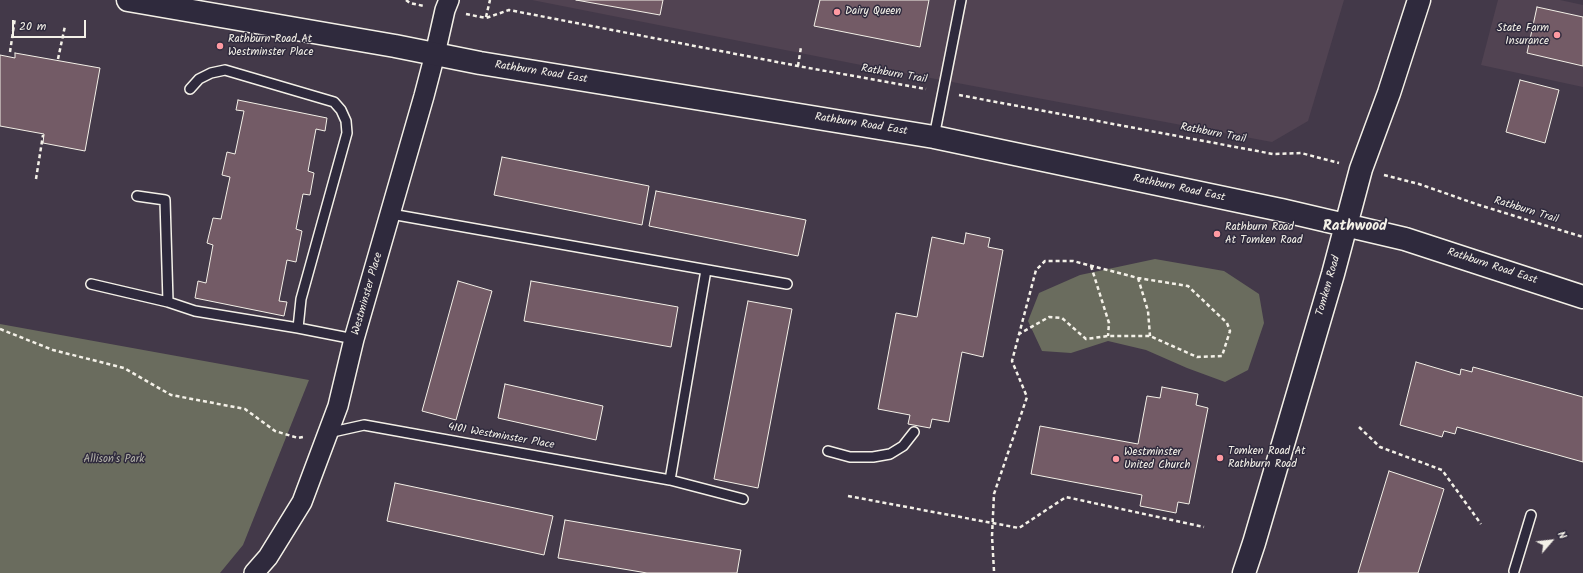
<!DOCTYPE html>
<html>
<head>
<meta charset="utf-8">
<style>
	body { margin:0 }
	#map { position:relative; width:1583px; height:573px; overflow:hidden; background:#433949; font-family:Kalam,sans-serif }
	canvas { display:block }
	.north { position:absolute; left:1531px; top:521px; width:40px; height:40px; -webkit-text-stroke:3px #2f2a3d; paint-order:stroke; rotate:62deg; font-size:11px; font-weight:700; line-height:16px; text-align:center; color:#f4f1e8 }
	.north::after { content:''; display:block; margin:auto; width:14px; height:18px; background:#f4f1e8; clip-path:polygon(50% 0,100% 100%,50% 72%,0 100%) }
	.scale { position:absolute; left:12px; top:20px; width:74px; height:18px; box-sizing:border-box; border:2px solid #f4f1e8; border-top:0; padding-left:5px; font-size:12px; line-height:14px; white-space:nowrap; color:#f4f1e8; -webkit-text-stroke:3px #2f2a3d; paint-order:stroke }
</style>
</head>
<body>
<div id="map">
<canvas width="1583" height="573"></canvas>
<div class="north">N</div>
<div class="scale">20 m</div>
</div>
<script>
const ctx = document.querySelector('canvas').getContext('2d');
ctx.lineJoin = 'round';
function fillPath(path, color) { ctx.fillStyle = color; ctx.fill(path, 'evenodd'); }
const poly = rows => new Path2D(rows.map(r => 'M' + r).join(''));
function stroke(path, color, width, dash) { ctx.strokeStyle = color; ctx.lineWidth = width; ctx.lineCap = dash ? 'butt' : 'round'; ctx.setLineDash(dash || []); ctx.stroke(path); }
function write(font, color, halo, rows, align = 'center') {
  ctx.font = font + ' Kalam,sans-serif'; ctx.lineWidth = 3; ctx.setLineDash([]); ctx.textBaseline = 'middle'; ctx.strokeStyle = halo; ctx.fillStyle = color; for (const [text, x, y, turn = 0] of rows) {
    ctx.save(); ctx.translate(x, y); ctx.rotate((+turn || 0) * Math.PI / 180); ctx.textAlign = isNaN(turn) ? turn : align; if (halo) ctx.strokeText(text, 0, 0); ctx.fillText(text, 0, 0); ctx.restore();
  }
}
fillPath(poly([
	[532,0,1344,0,1308,121,1272,142,856,64],
	[1498,0,1560,0,1583,5,1583,87,1481,65]
]), '#514352');
fillPath(poly([
	[1155,259,1224,271,1259,294,1264,323,1248,370,1225,382,1187,368,1146,350,1108,341,1071,353,1042,351,1028,321,1039,293,1080,275],
	[0,324,309,380,243,545,220,573,0,573]
]), '#6a6c5e');
const building = poly([
	[576,0,663,0,660,15,576,0],
	[820,0,929,0,920,47,814,26,820,0],
	[1537,7,1583,17,1583,66,1527,53,1537,7],
	[15,53,100,68,85,151,43,143,44,134,0,126,0,55,15,58,15,53],
	[1520,80,1559,90,1545,143,1506,132,1520,80],
	[238,100,327,118,325,131,316,129,308,171,314,173,310,195,303,194,296,229,302,231,296,262,287,260,279,301,287,302,284,316,195,298,198,281,206,283,213,245,207,243,213,218,221,219,230,177,222,175,227,152,235,154,244,111,236,110,238,100],
	[502,157,649,186,642,225,494,195,502,157],
	[656,191,806,220,798,256,649,226,656,191],
	[966,233,990,238,988,247,1003,250,983,357,962,352,949,422,932,419,930,428,908,424,910,415,878,409,896,313,917,317,932,237,964,244,966,233],
	[458,281,492,291,456,420,422,411,458,281],
	[531,281,678,307,671,347,524,321,531,281],
	[748,301,792,309,758,488,714,479,748,301],
	[1416,362,1460,375,1461,369,1472,372,1473,367,1583,397,1583,462,1457,427,1455,434,1444,431,1442,437,1400,425,1416,362],
	[505,384,603,406,596,440,498,418,505,384],
	[1162,387,1198,394,1196,405,1208,408,1189,504,1178,502,1176,513,1140,506,1142,495,1031,474,1040,426,1138,444,1147,396,1160,398,1162,387],
	[1389,471,1444,489,1418,573,1358,573,1389,471],
	[395,483,553,516,544,555,387,521,395,483],
	[565,520,741,550,737,573,647,573,558,558,565,520]
]);
fillPath(building, '#735b66');
stroke(building, '#f4f1e8', 1);
const service = poly([
	[190,89,199,79,211,73,225,70,334,102,341,110,346,121,347,133,301,299,298,328],
	[934,137,961,0],
	[137,196,165,200,168,302,195,311,298,328,354,339],
	[391,214,787,284],
	[91,284,168,302],
	[328,433,364,425,670,480,743,499],
	[828,451,850,457,873,457,890,454,903,446,914,432],
	[670,480,706,270],
	[1514,571,1531,515]
]);
const minor = poly([
	[254,573,268,557,302,502,338,406,354,339,424,96,435,54,445,10,449,0]
]);
const tertiary = poly([
	[128,0,395,46,480,63,934,137,1281,210,1405,239,1583,297],
	[1244,573,1254,543,1333,274,1361,169,1389,93,1419,0]
]);
stroke(service, '#f4f1e8', 12);
stroke(minor, '#f4f1e8', 22);
stroke(tertiary, '#f4f1e8', 25);
stroke(poly([
	[406,0,410,3,424,6],
	[466,14,486,18,509,10,798,66,926,89],
	[486,17,490,0],
	[10,52,15,18],
	[58,59,65,26],
	[798,66,801,47],
	[959,95,1273,154,1301,153,1339,163],
	[1384,175,1419,184,1479,205,1583,237],
	[36,179,43,135],
	[1091,266,1109,323,1108,336],
	[1138,278,1148,311,1150,336],
	[0,329,53,350,124,368,171,395,245,409,275,431,298,438,303,437],
	[1359,427,1380,447,1442,470,1481,524],
	[848,496,1019,528,1066,497,1204,527],
	[994,571,992,536,994,494,1027,397,1012,361,1036,270,1045,261,1073,261,1138,278,1188,286,1227,323,1230,331,1222,356,1197,357,1150,336,1108,336,1086,339,1062,318,1049,317,1019,334]
]), '#f4f1e8', 2.5, [4, 3]);
stroke(service, '#2f2a3d', 9);
stroke(minor, '#2f2a3d', 19);
stroke(tertiary, '#2f2a3d', 22);
for (const [x, y, r, color] of [
	[837,12,4,"#ff9aa2"],
	[1557,35,4,"#ff9aa2"],
	[220,46,4,"#ff9aa2"],
	[1217,234,4,"#ff9aa2"],
	[1220,458,4,"#ff9aa2"],
	[1116,459,4,"#ff9aa2"]
]) { const dot = new Path2D(); dot.arc(x, y, r, 0, 2 * Math.PI); ctx.fillStyle = color; ctx.fill(dot); stroke(dot, '#2f2a3d', 1.5); }
write('11px', '#f4f1e8', '#2f2a3d', [
	["Dairy Queen",845,12],
	["State Farm",1549,29,"right"],
	["Insurance",1549,42,"right"],
	["Rathburn Road At",228,40],
	["Westminster Place",228,53],
	["Rathburn Road",1225,228],
	["At Tomken Road",1225,241],
	["Tomken Road At",1228,452],
	["Rathburn Road",1228,465],
	["Westminster",1124,453],
	["United Church",1124,466]
], 'left');
write('11px', '#f4f1e8', '#2f2a3d', [
	["Rathburn Road East",541,73,9],
	["Rathburn Trail",894,75,10],
	["Rathburn Road East",861,125,9],
	["Rathburn Trail",1213,134,11],
	["Rathburn Road East",1179,189,12],
	["Rathburn Trail",1526,211,17],
	["Rathburn Road East",1492,267,18],
	["Tomken Road",1329,286,-74],
	["Westminster Place",368,294,-74],
	["4101 Westminster Place",501,437,10]
]);
write('11px', '#b6b5aa', '#2f2a3d', [
	["Allison's Park",114,460]
]);
write('bold 15px', '#f4f1e8', '#2f2a3d', [
	["Rathwood",1355,227]
]);
</script>
</body>
</html>
